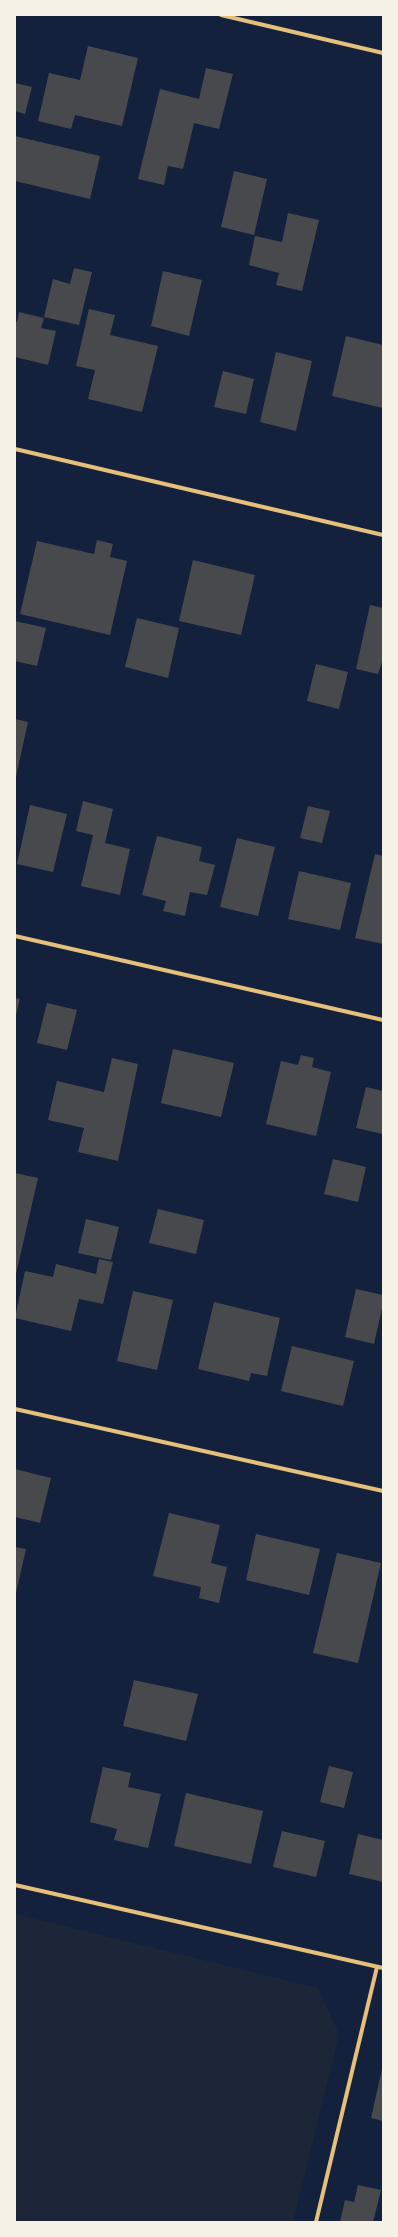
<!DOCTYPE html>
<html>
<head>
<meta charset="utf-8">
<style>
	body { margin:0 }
	#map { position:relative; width:398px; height:2237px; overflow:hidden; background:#14213d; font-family:"Nunito Sans",sans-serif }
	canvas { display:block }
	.frame { position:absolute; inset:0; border:16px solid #f6f1e7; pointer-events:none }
</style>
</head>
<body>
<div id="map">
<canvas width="398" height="2237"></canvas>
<div class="frame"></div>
</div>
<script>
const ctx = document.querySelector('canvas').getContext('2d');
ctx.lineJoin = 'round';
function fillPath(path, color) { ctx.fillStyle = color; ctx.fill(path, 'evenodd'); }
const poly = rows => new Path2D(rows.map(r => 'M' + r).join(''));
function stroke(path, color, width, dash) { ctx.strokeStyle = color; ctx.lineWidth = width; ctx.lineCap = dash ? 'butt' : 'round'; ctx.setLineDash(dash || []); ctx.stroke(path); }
fillPath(poly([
	[15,1914,318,1988,339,2034,293,2222,15,2222]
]), '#1d2539');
fillPath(poly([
	[88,46,138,58,122,126,75,115,71,129,38,121,49,73,80,80],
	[206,68,233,74,219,129,194,123,183,169,168,166,164,185,138,179,160,89,199,99],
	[15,83,32,87,25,114,15,111],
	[15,136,100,156,90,199,15,181],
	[234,171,267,179,254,235,221,227],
	[288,213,319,220,302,291,276,285,279,273,249,265,255,236,282,242],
	[74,268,92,272,79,325,44,317,53,279,70,284],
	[163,271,202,280,189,336,151,326],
	[89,309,115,315,110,335,158,346,142,412,88,399,95,370,76,366],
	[19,312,44,318,41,328,56,331,48,365,15,357,15,322,17,322],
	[346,336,383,345,383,408,332,396],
	[276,352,312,361,296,431,260,422],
	[223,371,254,379,246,414,214,407],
	[97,540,113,544,110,557,127,561,110,635,20,614,37,541,94,554],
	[193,560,255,575,241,635,179,621],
	[370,605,383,608,383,659,378,674,356,669],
	[137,618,179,628,168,678,125,667],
	[15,621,46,628,37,666,15,661],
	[316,664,348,672,339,709,307,701],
	[15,719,28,722,16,777,15,777],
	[83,801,113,809,105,843,130,849,120,895,81,886,93,835,76,831],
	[30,805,67,814,53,872,17,864],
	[308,806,330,811,322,843,300,838],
	[157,836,202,847,199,861,215,865,207,895,190,892,185,916,163,911,166,901,142,895],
	[237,838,275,847,258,916,220,907],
	[375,854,383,856,383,944,355,938],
	[299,871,351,883,340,930,288,919],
	[15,998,20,999,16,1015,15,1015],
	[47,1003,77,1010,67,1050,37,1043],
	[173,1049,234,1063,221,1117,161,1103],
	[301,1055,314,1058,312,1067,331,1072,316,1136,266,1124,281,1061,298,1065],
	[112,1058,138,1064,118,1161,78,1152,84,1128,48,1120,57,1081,104,1092],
	[366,1087,383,1091,383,1134,356,1128],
	[333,1159,366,1167,358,1202,324,1194],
	[15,1173,38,1178,16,1274,15,1274],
	[158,1209,204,1220,196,1254,149,1243],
	[86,1219,119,1227,111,1260,78,1253],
	[99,1259,113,1262,103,1304,79,1299,71,1331,15,1318,25,1271,53,1277,56,1264,96,1274],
	[356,1289,383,1295,383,1304,374,1344,345,1337],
	[133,1291,173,1300,157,1370,117,1361],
	[214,1302,280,1318,267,1376,251,1373,249,1381,198,1369],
	[292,1346,354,1361,343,1406,281,1391],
	[15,1469,51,1478,40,1523,15,1517],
	[169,1513,220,1525,211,1563,227,1567,219,1603,199,1598,201,1587,153,1576],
	[256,1534,320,1549,309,1595,246,1580],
	[15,1547,26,1549,16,1593,15,1593],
	[337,1553,381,1563,358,1663,313,1653],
	[134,1680,198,1694,186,1741,123,1726],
	[329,1766,353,1772,344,1808,320,1802],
	[103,1767,131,1773,128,1787,161,1794,148,1848,114,1840,117,1829,90,1822],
	[186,1793,263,1811,251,1864,174,1846],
	[282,1831,325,1841,316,1877,273,1867],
	[358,1834,383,1840,383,1882,349,1874],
	[382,2069,383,2069,383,2121,371,2118],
	[358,2185,381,2190,373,2222,340,2222,345,2200,354,2202]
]), '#48494c');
stroke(poly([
	[221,15,383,53],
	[15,449,383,535],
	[15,936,383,1020],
	[15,1409,383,1491],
	[15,1885,383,1968],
	[316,2222,377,1967]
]), '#e5c07b', 4);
</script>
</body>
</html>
